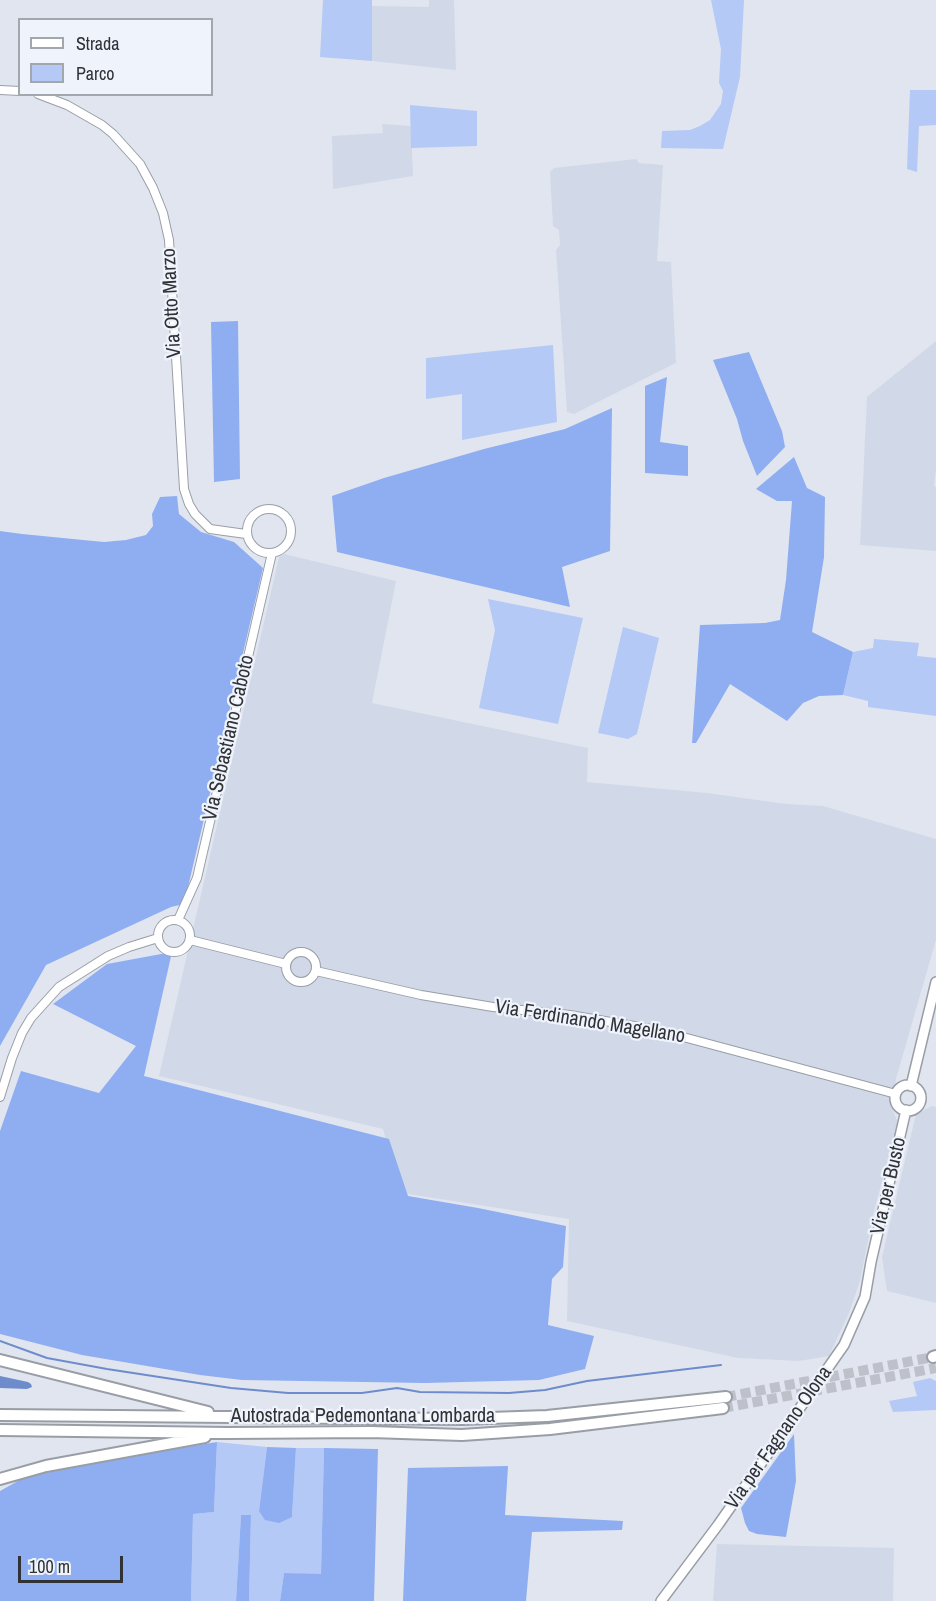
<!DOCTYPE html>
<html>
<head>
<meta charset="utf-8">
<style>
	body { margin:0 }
	#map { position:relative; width:936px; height:1601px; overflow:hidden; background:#e1e5ef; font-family:"Archivo Narrow",sans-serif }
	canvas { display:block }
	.legend { position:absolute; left:18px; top:18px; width:195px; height:78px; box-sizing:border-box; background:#eef3fc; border:2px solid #a2a6ad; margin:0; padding:8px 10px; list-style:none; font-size:18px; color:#303236 }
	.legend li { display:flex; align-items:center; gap:12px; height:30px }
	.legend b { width:30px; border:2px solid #a2a6ad }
	.scale { position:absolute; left:18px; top:1556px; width:105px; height:27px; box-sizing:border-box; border:3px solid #303236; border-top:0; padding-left:8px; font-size:18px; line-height:21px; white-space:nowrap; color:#303236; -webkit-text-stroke:4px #eef3fc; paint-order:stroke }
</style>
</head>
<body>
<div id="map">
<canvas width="936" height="1601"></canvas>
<ul class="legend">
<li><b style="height:8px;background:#fff"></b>Strada</li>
<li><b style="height:16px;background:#b4c9f5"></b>Parco</li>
</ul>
<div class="scale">100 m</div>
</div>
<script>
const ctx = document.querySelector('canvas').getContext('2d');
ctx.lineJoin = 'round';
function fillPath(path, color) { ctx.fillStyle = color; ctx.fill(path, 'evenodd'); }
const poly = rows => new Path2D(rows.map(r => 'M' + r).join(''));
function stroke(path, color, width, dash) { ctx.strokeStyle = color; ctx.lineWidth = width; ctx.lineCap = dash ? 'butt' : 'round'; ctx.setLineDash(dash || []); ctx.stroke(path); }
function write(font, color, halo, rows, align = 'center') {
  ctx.font = font + ' "Archivo Narrow",sans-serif'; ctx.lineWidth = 4.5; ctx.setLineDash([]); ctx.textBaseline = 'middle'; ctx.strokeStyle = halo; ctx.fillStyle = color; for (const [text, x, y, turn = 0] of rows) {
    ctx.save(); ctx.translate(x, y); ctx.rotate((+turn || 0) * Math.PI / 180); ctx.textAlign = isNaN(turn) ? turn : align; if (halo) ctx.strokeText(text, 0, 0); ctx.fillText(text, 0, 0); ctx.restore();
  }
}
fillPath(poly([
	[429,0,454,0,456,70,372,61,372,6,429,7],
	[382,124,411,126,413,176,333,189,332,136,383,133],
	[636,159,639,163,663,165,657,261,671,262,676,363,574,414,567,412,556,250,560,245,559,230,553,226,550,172,554,168],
	[936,341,936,469,934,486,936,487,936,551,860,545,867,397],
	[280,553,396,581,372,703,588,748,587,782,707,793,786,804,823,806,936,839,936,940,896,1079,892,1108,898,1123,874,1211,860,1281,849,1313,829,1356,799,1361,738,1358,567,1321,569,1219,401,1193,383,1129,159,1076],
	[932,1106,936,1107,936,1303,887,1291,882,1257,916,1114],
	[717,1544,894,1548,893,1601,713,1601]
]), '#d1d9e9');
fillPath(poly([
	[323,0,372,0,372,61,320,57],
	[711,0,744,0,740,77,723,149,661,148,662,131,690,130,700,126,710,120,721,104,723,91,719,83,721,49],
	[910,90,936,90,936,125,919,126,917,172,907,169],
	[410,105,477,111,477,146,411,148],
	[553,345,557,422,462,440,462,394,426,399,426,358],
	[488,599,583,618,558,724,479,708,495,630],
	[623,627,659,638,637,734,628,739,598,733],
	[874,639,919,643,917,656,936,658,936,716,868,707,868,701,843,695,853,652,873,648],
	[930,1378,936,1381,936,1410,893,1412,889,1401,917,1396,913,1382],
	[217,1442,267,1447,259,1511,292,1517,296,1448,324,1448,321,1575,284,1573,280,1601,249,1601,251,1515,241,1515,236,1601,191,1601,193,1514,214,1512]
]), '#b4c9f5');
fillPath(poly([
	[238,321,240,479,214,482,211,322],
	[749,352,782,431,785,447,757,476,743,441,737,419,713,360],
	[667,377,660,442,688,446,688,476,645,473,645,386],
	[612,408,610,551,562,567,570,607,337,552,332,496,384,478,484,449,565,429],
	[794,457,807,488,825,497,824,557,812,632,853,652,843,695,819,696,803,703,787,721,730,684,696,743,692,743,700,625,765,623,780,620,786,580,792,501,777,501,756,489],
	[177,496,179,514,201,532,234,542,263,568,184,904,171,907,46,965,0,1046,0,531,22,534,83,540,104,542,126,540,146,535,153,526,152,514,160,497],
	[172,952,144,1076,389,1139,408,1196,478,1208,566,1226,563,1267,552,1279,548,1325,594,1336,585,1369,539,1380,425,1383,242,1380,200,1375,82,1355,0,1334,0,1131,21,1071,99,1093,136,1046,53,1004,107,964],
	[794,1434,796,1481,786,1537,757,1534,749,1531,745,1523,741,1508],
	[217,1442,214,1512,193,1514,191,1601,0,1601,0,1491,34,1472],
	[267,1447,296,1448,292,1517,279,1523,265,1520,259,1511],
	[324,1448,378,1449,374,1601,280,1601,284,1573,321,1574],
	[508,1466,505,1515,623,1521,622,1530,532,1532,526,1601,403,1601,408,1468],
	[241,1515,251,1515,249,1601,236,1601]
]), '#8eaef1');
fillPath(poly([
	[0,1376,28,1382,31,1384,32,1387,27,1389,0,1388]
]), '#6e8ccc');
stroke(poly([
	[0,1341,47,1358,107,1369,231,1388,288,1393,362,1393,397,1388,420,1392,509,1393,545,1390,587,1381,721,1365]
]), '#6e8ccc', 2);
stroke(poly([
	[726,1397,933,1357],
	[723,1408,936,1368]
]), '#bec1ca', 10, [10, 5]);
const minor = poly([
	[0,90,20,91],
	[38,94,67,105,102,125,113,134,140,164,153,188,163,213,169,240,184,489,189,504,195,514,210,529,246,534],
	'247 531a22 22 0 1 1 44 0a22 22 0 1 1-44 0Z',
	[178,920,197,878,272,553],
	'158 936a16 16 0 1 1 32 0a16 16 0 1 1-32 0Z',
	[190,940,286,964],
	'286 967a15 15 0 1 1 30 0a15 15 0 1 1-30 0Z',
	[316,971,421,995,493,1007,570,1015,657,1030,896,1094],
	[0,1097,12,1058,22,1033,31,1018,59,987,108,956,129,947,158,938]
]);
const major = poly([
	'895 1098a13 13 0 1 1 26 0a13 13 0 1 1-26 0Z',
	[911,1086,936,982],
	[661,1601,718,1525,844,1345,865,1297,871,1262,906,1110]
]);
const highway = poly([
	[933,1357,936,1356],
	[0,1360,208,1412],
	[0,1415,462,1419,547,1416,726,1397],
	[0,1430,228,1433,371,1432,462,1435,550,1429,723,1408],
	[0,1479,46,1466,205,1437]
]);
stroke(minor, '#999ea6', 10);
stroke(major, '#999ea6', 12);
stroke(highway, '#999ea6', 14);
stroke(minor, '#fff', 8);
stroke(major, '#fff', 9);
stroke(highway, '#fff', 10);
write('20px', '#303236', '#eef3fc', [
	["Via Otto Marzo",172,303,-93],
	["Via Sebastiano Caboto",229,738,-77],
	["Via Ferdinando Magellano",590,1022,9],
	["Via per Busto",889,1186,-77],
	["Autostrada Pedemontana Lombarda",363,1417],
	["Via per Fagnano Olona",779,1438,-55]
]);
</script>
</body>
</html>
